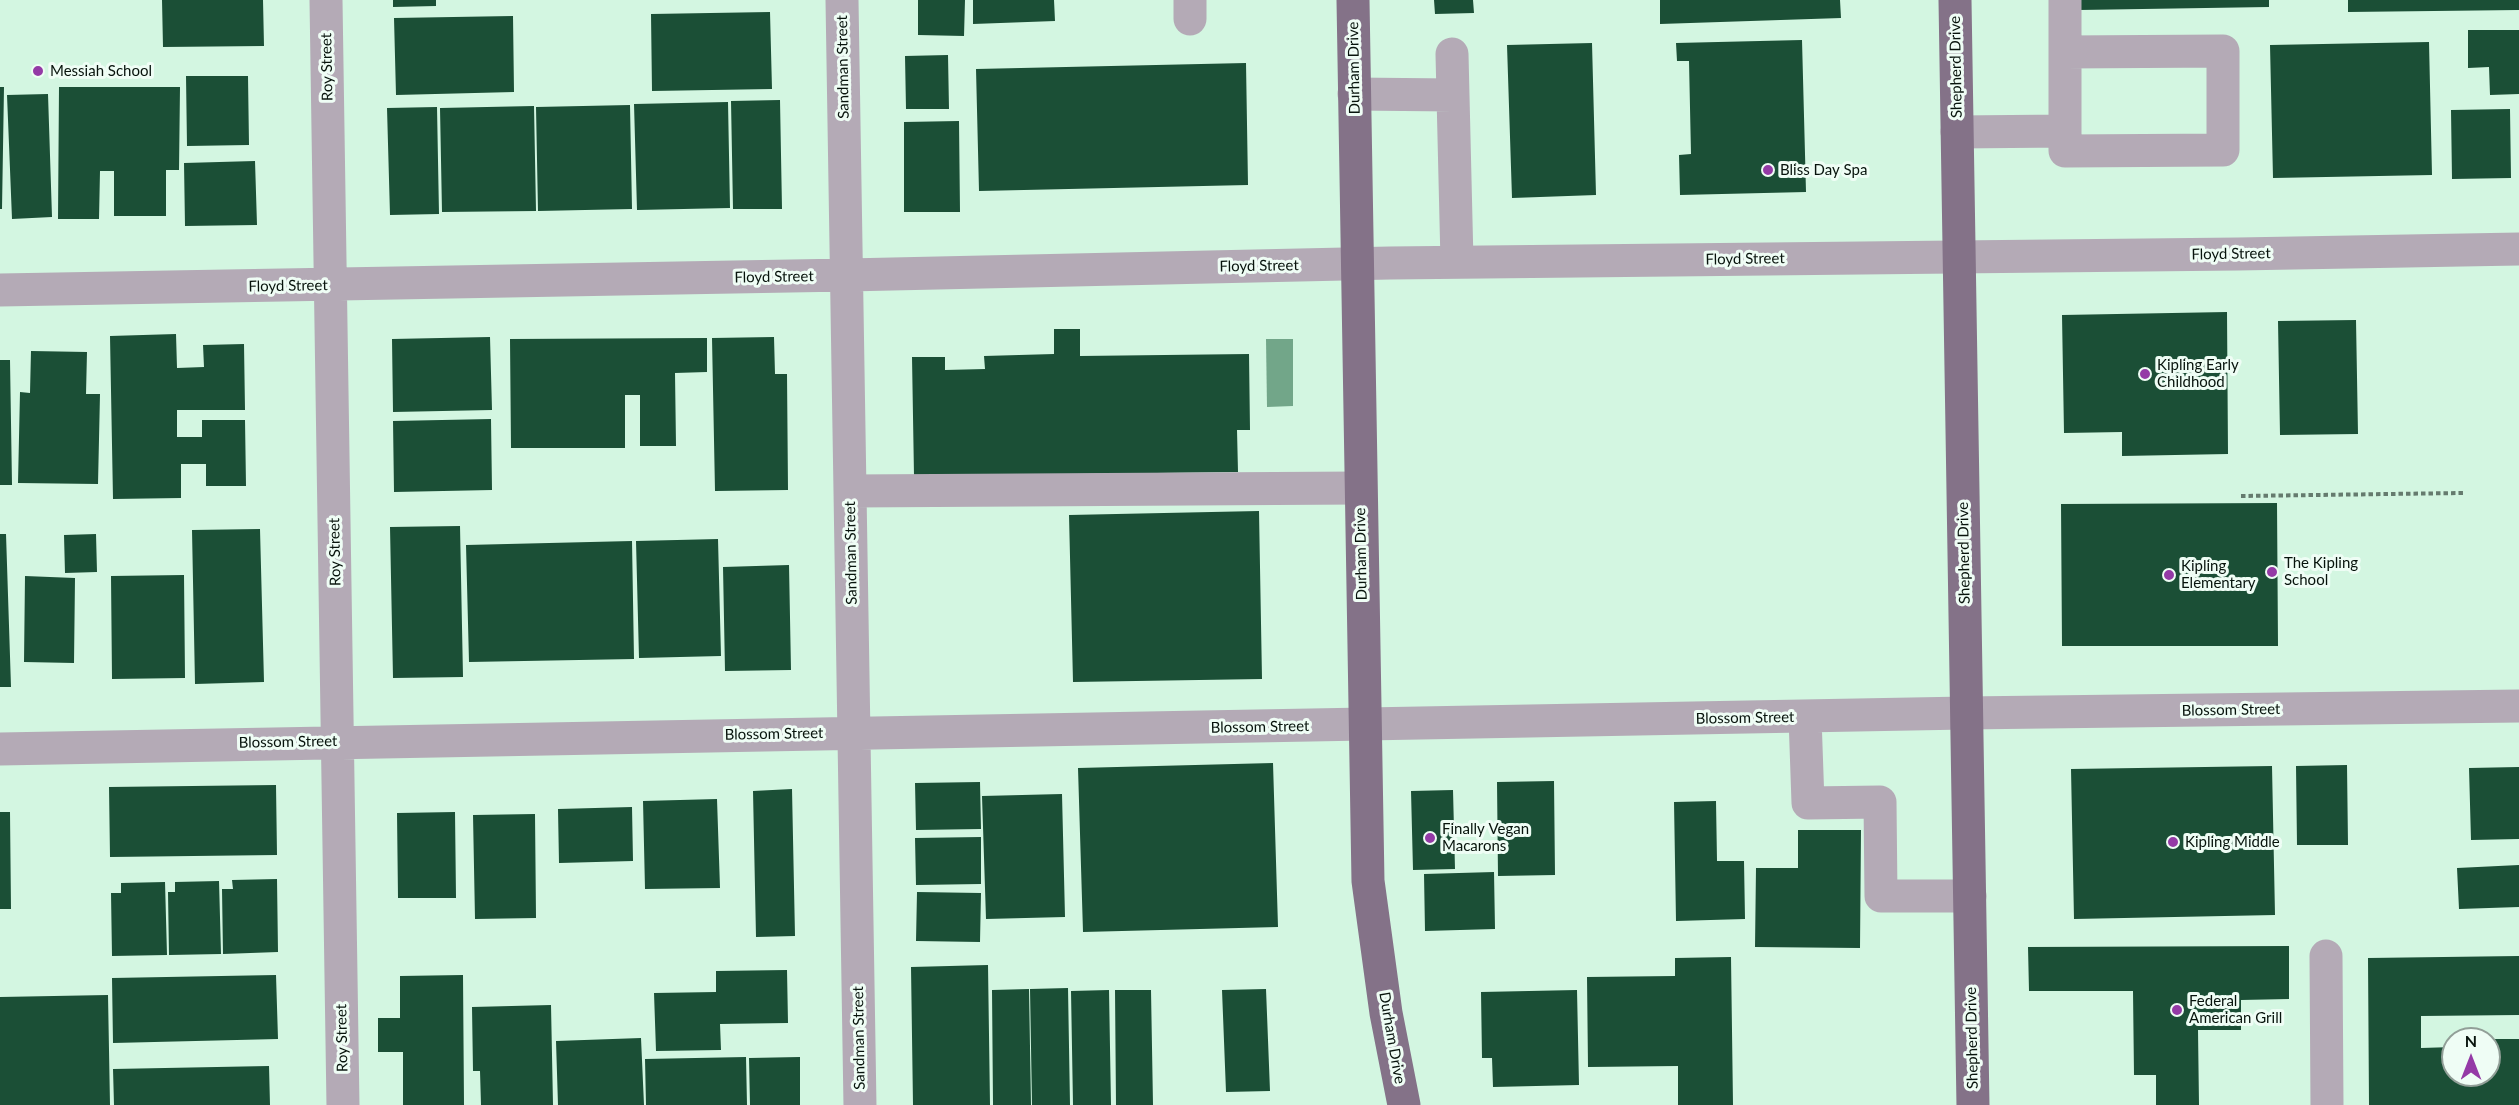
<!DOCTYPE html>
<html>
<head>
<meta charset="utf-8">
<style>
	body { margin:0 }
	#map { position:relative; width:2519px; height:1105px; overflow:hidden; background:#d3f6e1; font-family:Lato,sans-serif }
	canvas { display:block }
	.north { position:absolute; left:2441px; top:1027px; width:60px; height:60px; box-sizing:border-box; background:#effdf5; border:2px solid #929f98; border-radius:50%; rotate:0deg; font-size:16px; font-weight:700; line-height:24px; text-align:center; color:#07130c }
	.north::after { content:''; display:block; margin:auto; width:21px; height:27px; background:#943aa6; clip-path:polygon(50% 0,100% 100%,50% 72%,0 100%) }
</style>
</head>
<body>
<div id="map">
<canvas width="2519" height="1105"></canvas>
<div class="north">N</div>
</div>
<script>
const ctx = document.querySelector('canvas').getContext('2d');
ctx.lineJoin = 'round';
function fillPath(path, color) { ctx.fillStyle = color; ctx.fill(path, 'evenodd'); }
const poly = rows => new Path2D(rows.map(r => 'M' + r).join(''));
function stroke(path, color, width, dash) { ctx.strokeStyle = color; ctx.lineWidth = width; ctx.lineCap = dash ? 'butt' : 'round'; ctx.setLineDash(dash || []); ctx.stroke(path); }
function write(font, color, halo, rows, align = 'center') {
  ctx.font = font + ' Lato,sans-serif'; ctx.lineWidth = 6; ctx.setLineDash([]); ctx.textBaseline = 'middle'; ctx.strokeStyle = halo; ctx.fillStyle = color; for (const [text, x, y, turn = 0] of rows) {
    ctx.save(); ctx.translate(x, y); ctx.rotate((+turn || 0) * Math.PI / 180); ctx.textAlign = isNaN(turn) ? turn : align; if (halo) ctx.strokeText(text, 0, 0); ctx.fillText(text, 0, 0); ctx.restore();
  }
}
fillPath(poly([
	[1266,339,1293,339,1293,406,1267,407]
]), '#72a689');
fillPath(poly([
	[162,0,263,0,264,46,163,47],
	[393,0,436,0,436,6,393,7],
	[918,0,965,0,964,36,918,35],
	[973,0,1054,0,1055,21,973,24],
	[1434,0,1473,0,1474,13,1435,14],
	[1660,0,1840,0,1841,18,1660,24],
	[2079,0,2269,0,2269,7,2079,10],
	[2348,0,2519,0,2519,10,2348,12],
	[770,12,772,89,652,91,651,14],
	[513,16,514,92,396,95,394,18],
	[2468,30,2519,30,2519,94,2490,95,2489,67,2468,68],
	[1802,40,1806,192,1680,195,1679,155,1691,154,1689,61,1677,61,1676,43],
	[2429,42,2432,175,2273,178,2270,45],
	[1592,43,1596,195,1512,198,1507,45],
	[948,55,949,109,906,109,905,56],
	[1246,63,1248,185,979,191,976,69],
	[186,76,248,76,249,145,187,146],
	[0,87,4,87,2,209,0,209],
	[59,87,180,87,179,170,166,170,166,216,114,216,114,171,100,171,99,219,58,219],
	[48,94,52,217,12,219,7,95],
	[780,100,782,209,733,209,731,101],
	[728,102,730,208,637,210,634,104],
	[630,105,632,209,538,211,536,107],
	[534,106,536,211,442,212,440,108],
	[437,107,439,214,390,215,387,108],
	[2510,109,2511,178,2452,179,2451,110],
	[959,121,960,212,904,212,904,122],
	[255,161,257,225,185,226,184,163],
	[2227,312,2228,454,2122,456,2122,432,2064,433,2062,315],
	[2356,320,2358,434,2280,435,2278,321],
	[1054,329,1080,329,1080,356,1249,354,1250,430,1237,430,1238,472,914,476,912,357,945,357,945,370,985,369,984,356,1054,354],
	[176,334,177,368,204,367,203,345,244,344,245,410,177,410,177,437,202,437,202,420,245,420,246,486,206,486,206,464,181,464,181,498,113,499,110,336],
	[490,337,492,410,393,412,392,339],
	[774,337,775,374,787,374,788,490,715,491,712,338],
	[707,338,707,372,675,373,676,446,640,446,640,395,625,395,625,448,511,448,510,339],
	[31,351,87,352,86,394,100,394,98,484,18,483,20,392,30,393],
	[0,360,10,360,12,485,0,485],
	[491,419,492,490,394,492,393,421],
	[2277,503,2278,646,2062,646,2061,504],
	[1259,511,1262,679,1073,682,1069,515],
	[460,526,463,677,393,678,390,527],
	[260,529,264,682,195,684,192,530],
	[0,534,6,534,11,687,0,687],
	[96,534,97,572,65,573,64,535],
	[718,539,721,656,639,658,636,541],
	[632,541,634,659,469,662,466,545],
	[789,565,791,670,725,671,723,567],
	[184,575,185,678,112,679,111,576],
	[25,576,75,578,74,663,24,662],
	[1273,763,1278,927,1083,932,1078,768],
	[2347,765,2348,845,2297,845,2296,766],
	[2272,766,2275,915,2074,919,2071,769],
	[2519,767,2519,839,2471,840,2469,768],
	[1554,781,1555,875,1498,876,1497,782],
	[980,782,981,829,916,830,915,783],
	[276,785,277,855,110,857,109,787],
	[792,789,795,936,756,937,753,791],
	[1453,790,1455,869,1413,870,1411,791],
	[1062,794,1065,917,986,919,982,796],
	[717,799,720,888,645,889,643,801],
	[1716,801,1717,861,1744,861,1745,919,1676,921,1674,802],
	[632,807,633,861,559,863,558,809],
	[0,812,10,812,11,909,0,909],
	[455,812,456,898,398,898,397,813],
	[535,814,536,918,475,919,473,815],
	[1798,830,1861,830,1860,948,1755,947,1756,868,1798,868],
	[981,837,981,884,916,885,915,838],
	[2519,865,2519,907,2459,909,2457,868],
	[1494,872,1495,929,1425,931,1424,874],
	[277,879,278,952,223,954,222,889,233,889,232,880],
	[219,881,221,954,169,955,168,892,175,892,175,882],
	[165,882,167,955,112,956,111,893,121,893,121,883],
	[917,892,981,893,980,942,916,941],
	[2289,946,2289,999,2241,1000,2241,1030,2198,1030,2199,1105,2156,1105,2156,1075,2134,1075,2133,991,2029,991,2028,947],
	[2519,956,2519,1015,2421,1016,2421,1048,2453,1047,2453,1075,2489,1075,2489,1039,2519,1039,2519,1105,2369,1105,2368,958],
	[1731,957,1733,1105,1678,1105,1678,1066,1588,1067,1587,977,1675,976,1675,958],
	[988,965,990,1105,913,1105,911,967],
	[787,970,788,1023,720,1024,721,1050,656,1051,654,993,716,992,716,971],
	[276,975,278,1039,113,1043,112,978],
	[463,975,464,1105,403,1105,403,1052,378,1052,378,1018,400,1018,400,976],
	[1068,988,1070,1105,1032,1105,1030,989],
	[1029,989,1031,1105,993,1105,992,990],
	[1266,989,1270,1091,1226,1092,1222,990],
	[1109,990,1111,1105,1073,1105,1071,991],
	[1115,990,1151,990,1153,1105,1116,1105],
	[1577,990,1579,1085,1493,1087,1492,1058,1482,1058,1481,992],
	[108,995,110,1105,0,1105,0,997],
	[551,1005,553,1105,481,1105,480,1071,473,1071,472,1007],
	[641,1038,644,1105,558,1105,556,1041],
	[746,1057,747,1105,646,1105,645,1059],
	[800,1057,800,1105,750,1105,749,1058],
	[269,1066,270,1105,114,1105,113,1069]
]), '#1b4f36');
stroke(poly([
	[2241,496,2463,493]
]), '#657b6e', 4, [4.5, 3]);
stroke(poly([
	[326,0,343,1105],
	[842,0,860,1105],
	[1190,0,1190,19],
	[2065,0,2065,151,2223,150,2223,51,2065,52],
	[1452,54,1457,262],
	[1354,94,1453,95],
	[1957,132,2065,131],
	[0,290,847,275,1390,263,2238,254,2519,249],
	[850,491,1360,488],
	[1805,717,1808,803,1880,802,1881,896,1970,896],
	[0,749,1966,713,2519,706],
	[2326,956,2327,1105]
]), '#b4aab6', 33);
stroke(poly([
	[1353,0,1368,881,1386,1013,1404,1105],
	[1955,0,1973,1105]
]), '#847288', 33);
for (const [x, y, r, color] of [
	[38,71,6,"#943aa6"],
	[1768,170,6,"#943aa6"],
	[2145,374,6,"#943aa6"],
	[2272,572,6,"#943aa6"],
	[2169,575,6,"#943aa6"],
	[1430,838,6,"#943aa6"],
	[2173,842,6,"#943aa6"],
	[2177,1010,6,"#943aa6"]
]) { const dot = new Path2D(); dot.arc(x, y, r, 0, 2 * Math.PI); ctx.fillStyle = color; ctx.fill(dot); stroke(dot, '#effdf5', 2); }
write('15px', '#07130c', '#effdf5', [
	["Roy Street",327,67,-91],
	["Sandman Street",843,67,-91],
	["Shepherd Drive",1956,67,-91],
	["Durham Drive",1354,68,-91],
	["Floyd Street",2231,254,-1],
	["Floyd Street",1745,259,-1],
	["Floyd Street",1259,266,-1],
	["Floyd Street",774,277,-1],
	["Floyd Street",288,286,-1],
	["Roy Street",335,552,-91],
	["Sandman Street",851,553,-91],
	["Shepherd Drive",1964,553,-91],
	["Durham Drive",1361,554,-91],
	["Blossom Street",2231,710,-1],
	["Blossom Street",1745,718,-1],
	["Blossom Street",1260,727,-1],
	["Blossom Street",774,734,-1],
	["Blossom Street",288,742,-1],
	["Roy Street",342,1038,-91],
	["Sandman Street",859,1038,-91],
	["Durham Drive",1392,1038,80],
	["Shepherd Drive",1972,1038,-91]
]);
write('15px', '#07130c', '#effdf5', [
	["Messiah School",50,71],
	["Bliss Day Spa",1780,170],
	["Kipling Early",2157,365],
	["Childhood",2157,382],
	["The Kipling",2284,563],
	["School",2284,580],
	["Kipling",2181,566],
	["Elementary",2181,583],
	["Finally Vegan",1442,829],
	["Macarons",1442,846],
	["Kipling Middle",2185,842],
	["Federal",2189,1001],
	["American Grill",2189,1018]
], 'left');
</script>
</body>
</html>
